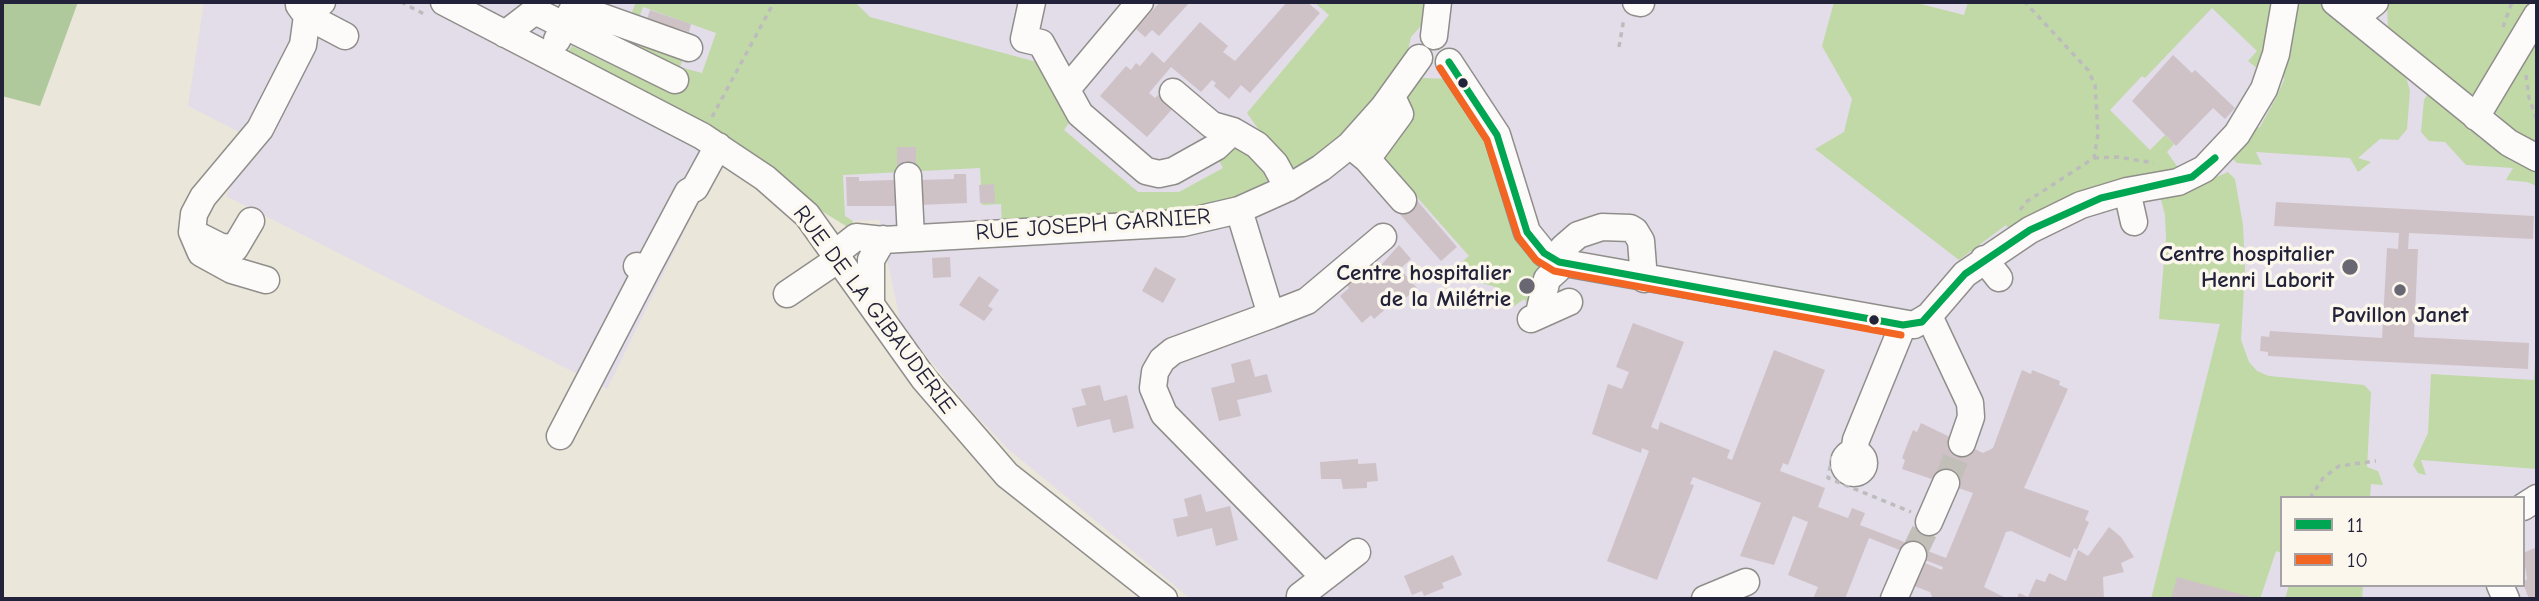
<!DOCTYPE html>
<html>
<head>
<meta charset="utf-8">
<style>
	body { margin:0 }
	#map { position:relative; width:2539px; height:601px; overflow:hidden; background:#eae6d9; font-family:"Comic Neue",sans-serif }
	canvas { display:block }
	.frame { position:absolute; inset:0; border:4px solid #22223b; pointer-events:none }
	.legend { position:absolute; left:2280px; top:496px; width:245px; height:91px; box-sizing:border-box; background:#fbf7ec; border:2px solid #a4a2a5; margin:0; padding:9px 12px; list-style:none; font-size:21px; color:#22223b }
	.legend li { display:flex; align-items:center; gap:14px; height:35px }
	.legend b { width:35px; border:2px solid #a4a2a5 }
</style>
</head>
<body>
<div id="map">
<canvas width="2539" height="601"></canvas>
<div class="frame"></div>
<ul class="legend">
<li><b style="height:9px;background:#00a651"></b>11</li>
<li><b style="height:9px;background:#f26522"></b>10</li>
</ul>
</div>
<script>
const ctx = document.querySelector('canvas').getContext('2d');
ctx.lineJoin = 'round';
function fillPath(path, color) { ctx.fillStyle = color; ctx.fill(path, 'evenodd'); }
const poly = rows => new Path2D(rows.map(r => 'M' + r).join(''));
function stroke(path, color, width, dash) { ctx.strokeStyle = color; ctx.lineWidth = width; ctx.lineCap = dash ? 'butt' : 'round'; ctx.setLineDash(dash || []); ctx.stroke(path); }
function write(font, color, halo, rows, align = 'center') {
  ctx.font = font + ' "Comic Neue",sans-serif'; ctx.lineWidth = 7; ctx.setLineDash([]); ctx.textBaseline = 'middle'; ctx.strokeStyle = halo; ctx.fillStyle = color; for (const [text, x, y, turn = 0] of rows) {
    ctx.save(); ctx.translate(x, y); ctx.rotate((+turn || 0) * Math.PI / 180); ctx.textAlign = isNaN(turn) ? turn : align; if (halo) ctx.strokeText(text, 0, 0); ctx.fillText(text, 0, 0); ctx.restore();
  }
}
fillPath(poly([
	[204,2,2537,2,2537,599,1191,599,1008,449,972,411,901,325,879,220,850,221,732,134,607,389,226,196,253,139,188,106],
	[2282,498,2523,498,2523,585,2282,585]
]), '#e3dde9');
fillPath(poly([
	[636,2,855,2,870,17,1044,64,1073,117,1064,130,1138,192,1179,192,1223,168,1216,155,1241,145,1270,174,1263,189,1198,212,1002,224,1001,204,982,205,980,168,843,175,845,216,853,221,851,229,566,55,572,46,671,93,682,69,633,45,626,37,685,52,680,67,702,73,716,33,643,7,637,23,629,20],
	[1314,2,1428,2,1426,20,1411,37,1406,59,1363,119,1298,169,1282,162,1247,113,1329,15],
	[1834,2,1913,2,1964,15,1968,2,2275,2,2274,20,2258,69,2248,61,2257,51,2212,8,2145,78,2142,76,2110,110,2150,150,2165,135,2174,144,2167,152,2179,169,2012,232,2006,225,1959,260,1815,149,1844,132,1852,99,1822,46],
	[2304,2,2325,3,2400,66,2407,80,2410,91,2407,129,2398,140,2380,139,2358,158,2371,162,2358,172,2350,158,2256,152,2262,165,2237,163,2231,157,2248,131,2260,127,2276,98,2284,80,2280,63,2297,7],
	[2387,2,2535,2,2475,99,2388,29],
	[2537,30,2537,144,2513,130,2494,111,2526,61,2522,55],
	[1424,78,1449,79,1480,119,1540,263,1543,278,1532,309,1524,299,1513,307,1496,287,1448,274,1469,256,1378,153,1412,108,1404,91,1416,79],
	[2428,94,2482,132,2478,137,2514,162,2537,172,2537,186,2527,182,2506,180,2513,168,2466,165,2445,142,2429,141,2421,132,2424,100],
	[2228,172,2235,179,2243,225,2245,270,2241,340,2249,362,2257,371,2269,376,2364,385,2371,392,2367,467,2378,471,2383,485,2371,484,2370,498,2282,498,2282,553,2276,551,2260,599,2151,599,2220,324,2159,319,2166,238,2165,215,2159,192,2196,186],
	[2536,338,2537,469,2421,460,2426,475,2418,473,2413,465,2428,433,2431,374,2534,380],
	[2289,585,2363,585,2362,599,2285,599]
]), '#c0d9a6');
fillPath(poly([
	[2,2,78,2,40,106,2,96]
]), '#afc99d');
fillPath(poly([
	[1160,2,1190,2,1159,36,1152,30,1145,37,1136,29],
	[1287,2,1307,2,1320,13,1250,93,1241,85,1229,99,1214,86,1216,83,1212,80,1201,92,1171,67,1149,93,1155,98,1159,94,1174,107,1147,137,1100,96,1126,66,1131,70,1136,63,1140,66,1152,52,1164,63,1200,22,1228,46,1223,52,1235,61],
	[650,10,691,24,689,32,673,27,670,35,645,26],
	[2173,55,2192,73,2195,70,2235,108,2225,119,2213,108,2176,146,2132,101],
	[897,147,916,147,916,170,897,170],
	[954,174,966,174,967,203,920,205,918,180,954,179],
	[846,177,859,177,859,181,895,180,896,206,847,206],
	[994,184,995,203,980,203,979,185],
	[1414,197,1457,247,1441,261,1397,211],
	[2276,202,2534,216,2533,239,2409,233,2408,249,2418,249,2414,337,2529,343,2528,369,2268,356,2268,352,2260,351,2261,336,2269,337,2270,331,2382,338,2387,248,2398,249,2399,233,2274,226],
	[1399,245,1411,259,1400,269,1417,288,1400,303,1397,299,1374,319,1371,315,1362,323,1340,296,1349,288,1346,284,1355,277,1358,281,1371,265,1373,268,1382,264],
	[950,257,951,277,933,278,932,258],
	[1155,267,1176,279,1163,303,1142,291],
	[979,276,999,290,988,306,993,309,984,321,959,305],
	[1633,323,1684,342,1651,427,1658,430,1660,422,1730,450,1727,458,1732,460,1774,350,1825,370,1788,465,1783,463,1780,471,1825,488,1818,507,1848,518,1852,508,1865,513,1860,525,1946,558,1973,493,1902,469,1905,460,1902,458,1913,430,1917,432,1921,423,1983,453,1993,448,2022,370,2031,374,2032,370,2060,381,2059,385,2068,389,2024,488,2089,511,2085,520,2089,522,2077,550,2074,548,2070,558,2011,531,2006,532,1984,587,2008,599,1933,599,1930,592,1906,583,1915,559,1942,570,1943,567,1869,538,1845,599,1813,599,1818,587,1788,575,1808,522,1793,516,1774,565,1740,556,1761,503,1693,477,1690,484,1694,485,1657,580,1607,561,1649,451,1642,448,1641,453,1592,434,1608,384,1622,389,1629,372,1616,367],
	[1250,359,1255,377,1267,374,1272,392,1237,400,1241,416,1219,421,1211,388,1235,382,1231,364],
	[1100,385,1104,401,1127,395,1134,428,1113,433,1110,419,1077,427,1072,408,1086,405,1081,389],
	[1358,459,1358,464,1376,463,1378,481,1367,482,1367,488,1343,489,1341,479,1321,479,1320,462],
	[1201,494,1206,512,1230,506,1238,540,1216,546,1212,528,1177,537,1173,519,1188,516,1184,499],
	[2109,527,2121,537,2134,557,2121,563,2124,572,2103,577,2104,599,2017,599,2019,593,2028,597,2036,579,2045,582,2049,573,2066,581,2078,550,2088,556],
	[2537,547,2537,599,2529,599,2523,583,2527,579,2523,553],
	[1453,555,1462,575,1442,583,1444,588,1424,596,1422,591,1412,595,1404,576],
	[2177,577,2255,598,2255,599,2171,599]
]), '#cec2c7');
stroke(poly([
	[1946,483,1962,443],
	[1913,555,1929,522]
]), '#c2bfb9', 26, [26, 13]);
const minor = poly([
	[444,2,702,136,765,178,807,215,924,379,1007,475,1164,599],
	[1032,2,1024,39,1041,43,1080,114,1146,171,1159,174,1173,171,1216,147,1233,131,1257,145,1275,164,1288,188],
	[1636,2,1641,3],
	[2335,2,2509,143,2537,158],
	[299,5,307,16,345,36],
	[2355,18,2375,2],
	[505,34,535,11,675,80],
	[1434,36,1438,2],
	[557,40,574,7,689,48],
	[1449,62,1497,135,1527,232,1544,253,1559,262,1914,325,1929,316,1965,274,2030,230,2081,205,2127,191,2178,182,2204,169,2237,134,2264,89,2276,54,2285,2],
	[1067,89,1140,2],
	[1173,92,1212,125,1233,131],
	[2476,117,2537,15],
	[1350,145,1367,159,1403,200],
	[1367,159,1400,114,1393,99],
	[908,176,911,238],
	[2127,191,2134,222],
	[1239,210,1271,315,1173,351,1162,360,1155,372,1153,388,1164,414,1324,577],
	[199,236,221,247,235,248,251,221],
	[837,252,856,237,883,240,1183,223,1239,210,1288,188,1321,168,1350,145,1383,108,1419,58],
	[1984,259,1999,278],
	[1559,262,1563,248,1578,235,1602,227,1630,228,1635,231,1641,241,1644,279],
	[637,266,646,271,688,192,695,188,718,146],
	[266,280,232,270,201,253,192,232,194,214,203,197,260,129,303,45,307,16,322,2],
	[787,294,840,258],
	[871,300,871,260,883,239],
	[1539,313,1547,279,1557,270],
	[1271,315,1307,301,1383,237],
	[1929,316,1970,403,1971,417,1962,443],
	[1531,319,1569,302],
	[560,436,646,271],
	'1844 463a10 10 0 1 1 20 0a10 10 0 1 1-20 0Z',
	[1854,453,1856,440,1903,325],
	[2523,507,2537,498],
	[1929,522,1946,483],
	[2500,585,2506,599],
	[1300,596,1357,552],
	[1705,599,1746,582],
	[1894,599,1913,555]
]);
stroke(minor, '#908e8b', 29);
stroke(poly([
	[401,2,424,14],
	[2503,27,2512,2],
	[1619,47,1624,18],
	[2526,75,2529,98,2537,120],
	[712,117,774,2],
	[2094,158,2118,157,2154,163],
	[2020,210,2026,202,2094,158,2098,134,2095,85,2088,70,2025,2],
	[1832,456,1828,478,1911,512],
	[2310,498,2323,478,2339,466,2376,461]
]), '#bdbcbd', 3.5, [5, 5]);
stroke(minor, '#fcfbf9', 26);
stroke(poly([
	[1449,62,1497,135,1527,232,1544,253,1559,262,1903,325,1922,322,1965,274,2030,230,2101,198,2192,177,2215,158]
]), '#00a651', 7);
stroke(poly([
	[1440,68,1487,140,1518,237,1536,260,1554,271,1901,335]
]), '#f26522', 7);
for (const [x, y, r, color] of [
	[1463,83,6,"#22223b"],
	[2350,267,9,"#686772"],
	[1527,286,9,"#686772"],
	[2400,290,7,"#686772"],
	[1874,320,6,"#22223b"]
]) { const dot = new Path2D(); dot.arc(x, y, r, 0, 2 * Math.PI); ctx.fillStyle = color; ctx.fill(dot); stroke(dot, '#fbf7ec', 2.5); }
write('23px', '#22223b', '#fbf7ec', [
	["RUE JOSEPH GARNIER",1093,225,-4],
	["RUE DE LA GIBAUDERIE",874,310,53]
]);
write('bold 23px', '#22223b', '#fbf7ec', [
	["Centre hospitalier",2334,254],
	["Henri Laborit",2334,280],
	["Centre hospitalier",1511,273],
	["de la Milétrie",1511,299],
	["Pavillon Janet",2400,315,"center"]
], 'right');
</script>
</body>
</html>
